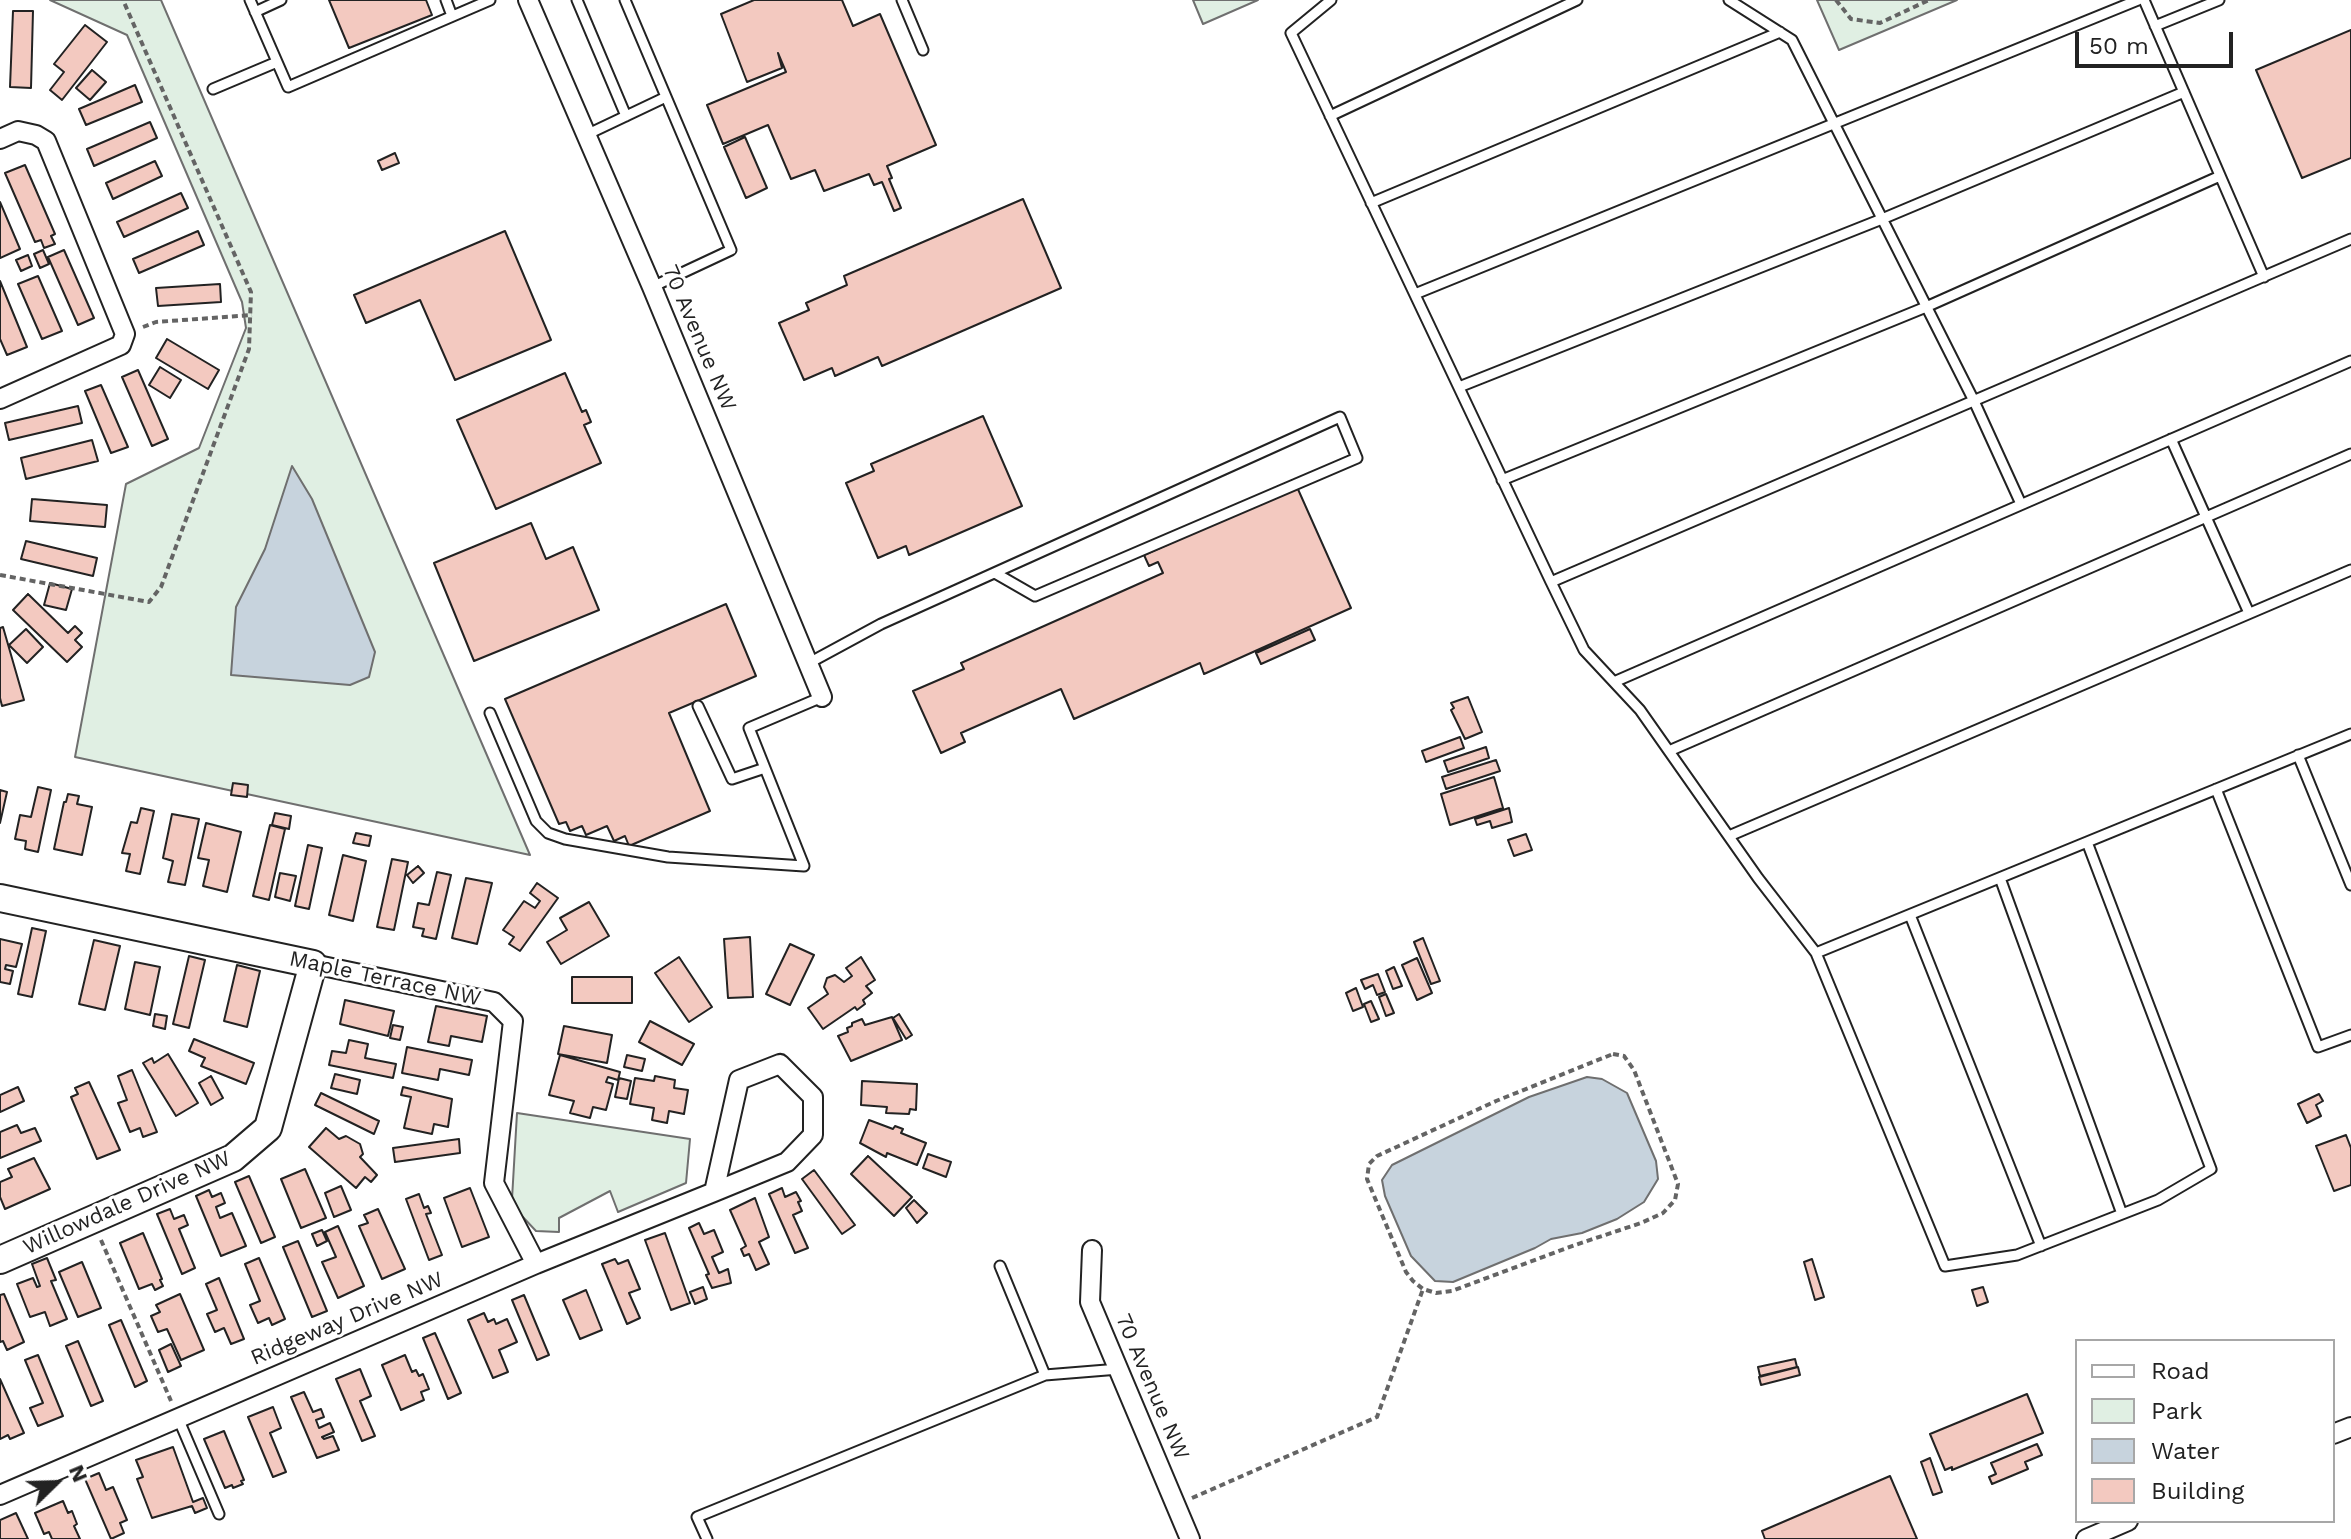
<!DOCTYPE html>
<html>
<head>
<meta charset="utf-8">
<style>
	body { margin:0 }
	#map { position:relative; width:2351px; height:1539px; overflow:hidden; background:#fff; font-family:"Work Sans",sans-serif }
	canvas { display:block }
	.legend { position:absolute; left:2075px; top:1339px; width:260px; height:184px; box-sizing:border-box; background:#fff; border:2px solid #a7a7a7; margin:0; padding:10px 14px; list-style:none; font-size:24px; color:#222 }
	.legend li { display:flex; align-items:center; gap:16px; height:40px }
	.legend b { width:40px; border:2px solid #a7a7a7 }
	.north { position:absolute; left:16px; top:1443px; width:80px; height:80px; -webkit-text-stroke:6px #fff; paint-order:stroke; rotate:67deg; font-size:22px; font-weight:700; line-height:32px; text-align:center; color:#222 }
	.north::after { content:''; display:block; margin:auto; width:28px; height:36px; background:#222; clip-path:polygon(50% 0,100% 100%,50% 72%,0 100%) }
	.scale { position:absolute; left:2075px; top:32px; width:158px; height:36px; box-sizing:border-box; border:4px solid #222; border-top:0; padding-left:10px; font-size:24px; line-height:28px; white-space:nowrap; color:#222; -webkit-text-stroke:6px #fff; paint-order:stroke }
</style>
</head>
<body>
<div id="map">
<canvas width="2351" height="1539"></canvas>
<ul class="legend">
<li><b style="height:10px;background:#fff"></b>Road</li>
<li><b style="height:22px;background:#e0efe3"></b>Park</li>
<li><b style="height:22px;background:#c7d3dd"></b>Water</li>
<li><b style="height:22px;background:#f3c9c0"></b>Building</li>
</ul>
<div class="north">N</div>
<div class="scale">50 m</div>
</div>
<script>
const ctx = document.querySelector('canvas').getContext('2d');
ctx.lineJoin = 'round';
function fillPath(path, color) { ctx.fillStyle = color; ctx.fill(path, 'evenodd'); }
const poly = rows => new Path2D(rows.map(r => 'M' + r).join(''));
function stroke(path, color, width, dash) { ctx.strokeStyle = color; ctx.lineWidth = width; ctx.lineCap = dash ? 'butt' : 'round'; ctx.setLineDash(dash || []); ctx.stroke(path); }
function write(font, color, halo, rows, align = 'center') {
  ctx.font = font + ' "Work Sans",sans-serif'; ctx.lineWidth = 6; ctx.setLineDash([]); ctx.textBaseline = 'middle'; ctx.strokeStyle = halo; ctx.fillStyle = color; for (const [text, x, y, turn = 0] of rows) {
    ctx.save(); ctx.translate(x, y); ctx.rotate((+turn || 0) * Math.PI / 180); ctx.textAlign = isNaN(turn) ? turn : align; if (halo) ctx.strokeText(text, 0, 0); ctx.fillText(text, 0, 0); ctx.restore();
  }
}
const green = poly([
	[50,0,161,0,530,855,75,757,126,484,199,448,246,328,242,302,127,35,50,0],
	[1193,0,1258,0,1203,24,1193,0],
	[1817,0,1957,0,1839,50,1817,0],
	[517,1113,690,1139,686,1183,618,1212,610,1191,559,1218,559,1232,536,1231,521,1215,512,1199,517,1113]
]);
fillPath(green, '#e0efe3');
stroke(green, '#6f6f6f', 2);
const water = poly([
	[292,466,312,499,375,652,369,677,350,685,231,675,236,607,265,549,292,466],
	[1587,1077,1602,1079,1627,1093,1656,1161,1658,1179,1644,1202,1617,1219,1582,1233,1551,1239,1535,1248,1453,1282,1435,1281,1411,1256,1385,1196,1382,1180,1392,1165,1529,1097,1587,1077]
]);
fillPath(water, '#c7d3dd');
stroke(water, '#6f6f6f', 2);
const building = poly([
	[329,0,426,0,432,15,349,48,329,0],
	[754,0,842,0,853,26,880,14,936,145,887,166,892,178,889,179,901,208,894,211,882,182,874,185,869,174,824,191,815,170,791,179,768,125,723,144,707,105,786,72,778,53,782,68,747,82,721,14,754,0],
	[13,11,33,11,31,88,10,87,13,11],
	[85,25,107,42,62,100,50,90,64,72,54,64,85,25],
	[2351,30,2351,158,2302,178,2256,70,2351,30],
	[92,70,106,82,90,100,76,88,92,70],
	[135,85,142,102,86,125,79,109,135,85],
	[150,122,157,138,94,166,87,149,150,122],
	[745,137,767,188,746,198,724,147,745,137],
	[395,153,399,163,382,170,378,161,395,153],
	[155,161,162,176,113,199,106,183,155,161],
	[25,165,55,234,51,236,55,244,44,248,41,240,35,242,5,173,25,165],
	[181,193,188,208,124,237,117,222,181,193],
	[1023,199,1061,288,882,366,878,357,835,376,832,368,804,380,779,323,809,310,806,303,847,285,844,276,1023,199],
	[0,202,20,249,0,258,0,202],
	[198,231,204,245,139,273,133,259,198,231],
	[505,231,551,340,455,380,420,300,366,323,354,295,505,231],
	[43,250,49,264,40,268,34,254,43,250],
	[64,250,94,318,78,325,48,257,64,250],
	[28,255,32,266,21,271,16,260,28,255],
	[38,276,62,331,42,339,18,284,38,276],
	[0,281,27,347,7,355,0,339,0,281],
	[220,284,221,302,158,306,156,288,220,284],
	[167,339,219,370,208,389,156,358,167,339],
	[160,367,181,380,170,398,149,385,160,367],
	[138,370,168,439,152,446,122,377,138,370],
	[565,373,582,412,586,410,591,422,584,425,601,463,496,509,457,420,565,373],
	[101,385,128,447,111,453,85,391,101,385],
	[78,406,82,423,9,440,5,423,78,406],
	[983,416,1022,506,909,555,906,546,878,558,846,483,874,471,871,464,983,416],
	[92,440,98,461,26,479,21,458,92,440],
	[1297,487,1351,608,1204,674,1200,663,1074,719,1061,689,961,733,965,742,941,753,913,691,964,669,961,663,1163,573,1158,562,1149,566,1144,555,1297,487],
	[32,499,107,505,105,527,30,521,32,499],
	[531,523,546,559,573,547,599,610,474,661,434,563,531,523],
	[26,541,97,558,93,576,21,559,26,541],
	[50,583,72,589,66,610,44,605,50,583],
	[28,594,68,633,75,626,82,633,75,640,82,647,67,662,13,610,28,594],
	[726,604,756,676,669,713,710,811,629,846,625,836,614,841,607,826,586,835,582,826,570,831,566,822,559,824,505,699,726,604],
	[3,627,24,700,2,706,0,698,0,628,3,627],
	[26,629,43,647,27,663,9,645,26,629],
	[1310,629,1315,640,1261,664,1256,653,1310,629],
	[1468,697,1482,732,1465,739,1451,710,1454,708,1451,703,1468,697],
	[1460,737,1464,748,1426,762,1422,751,1460,737],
	[1486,747,1489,758,1448,772,1444,761,1486,747],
	[1496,760,1500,771,1446,789,1442,777,1496,760],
	[1494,777,1503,808,1450,825,1441,794,1494,777],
	[233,783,248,785,247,797,231,795,233,783],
	[38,787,51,790,38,852,25,849,26,841,15,839,20,815,31,817,38,787],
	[0,790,7,792,0,823,0,790],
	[68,794,79,796,77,804,92,807,82,855,54,849,64,802,66,802,68,794],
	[141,808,154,811,140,874,126,871,130,854,122,853,131,822,137,823,141,808],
	[1509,808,1512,822,1492,828,1490,821,1477,825,1475,819,1509,808],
	[275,813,291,816,289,829,272,825,275,813],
	[172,814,199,819,185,885,168,882,173,861,163,858,172,814],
	[206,823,241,832,227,892,203,886,209,860,198,858,206,823],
	[270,825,285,829,269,900,253,896,270,825],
	[356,833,371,836,369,846,353,843,356,833],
	[1526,834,1532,850,1514,856,1508,840,1526,834],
	[308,845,322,848,309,909,295,906,308,845],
	[343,855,366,861,353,921,329,915,343,855],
	[392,859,408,862,394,930,377,927,392,859],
	[418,866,424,873,413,883,407,875,418,866],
	[437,872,451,875,436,939,422,936,424,929,413,927,418,903,429,905,437,872],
	[280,873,296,876,290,901,275,897,280,873],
	[466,878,492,883,477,944,452,938,466,878],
	[537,883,558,898,520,951,509,944,514,937,503,930,524,901,535,908,540,901,530,893,537,883],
	[589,902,609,936,561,964,547,942,567,930,560,918,589,902],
	[32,928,46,931,32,997,18,994,32,928],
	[750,937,753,997,728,998,724,939,750,937],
	[1423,938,1440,981,1431,984,1414,942,1423,938],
	[0,939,22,944,16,967,6,965,5,969,13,971,10,984,0,982,0,939],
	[94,940,120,946,105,1010,79,1004,94,940],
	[790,944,814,955,790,1005,766,994,790,944],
	[189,956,205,960,189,1028,173,1024,189,956],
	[679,957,712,1007,689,1022,655,973,679,957],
	[861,957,875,980,866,986,872,993,863,1000,865,1004,857,1010,855,1007,823,1029,808,1008,828,994,824,987,827,978,835,975,844,982,852,976,846,968,861,957],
	[1417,958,1432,993,1417,1000,1402,965,1417,958],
	[135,962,160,967,150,1015,125,1009,135,962],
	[237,965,260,971,247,1027,224,1021,237,965],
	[1394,967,1402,986,1393,989,1386,971,1394,967],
	[1378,974,1385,992,1377,995,1373,985,1365,989,1361,980,1378,974],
	[572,977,632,977,632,1003,572,1003,572,977],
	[1356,988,1363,1007,1353,1011,1346,993,1356,988],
	[1386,994,1394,1013,1386,1016,1379,997,1386,994],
	[345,1000,394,1011,388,1036,340,1024,345,1000],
	[1371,1001,1379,1019,1371,1022,1364,1004,1371,1001],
	[436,1006,487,1016,482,1042,451,1036,449,1046,428,1042,436,1006],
	[155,1014,167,1016,165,1029,153,1026,155,1014],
	[899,1014,912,1035,906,1039,893,1018,899,1014],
	[892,1017,902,1040,851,1061,838,1036,848,1032,847,1028,852,1026,852,1023,862,1019,865,1025,892,1017],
	[650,1021,694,1044,682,1065,639,1042,650,1021],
	[393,1025,403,1027,400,1040,390,1038,393,1025],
	[564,1026,612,1035,607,1063,558,1054,564,1026],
	[194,1039,254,1063,246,1084,201,1066,205,1058,189,1051,194,1039],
	[349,1040,368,1044,365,1058,396,1064,393,1078,329,1065,332,1051,346,1053,349,1040],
	[407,1047,472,1060,469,1075,440,1069,438,1080,402,1073,407,1047],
	[168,1054,198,1103,176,1116,143,1063,152,1058,154,1063,168,1054],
	[560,1055,620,1072,618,1080,608,1077,606,1082,613,1084,606,1110,593,1107,590,1118,570,1113,574,1101,549,1095,560,1055],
	[627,1055,645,1059,642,1071,624,1067,627,1055],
	[132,1070,157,1132,143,1137,140,1128,130,1132,118,1103,127,1100,118,1076,132,1070],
	[335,1074,360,1080,357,1094,331,1088,335,1074],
	[211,1076,223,1098,211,1105,199,1083,211,1076],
	[655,1076,675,1080,674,1088,688,1090,684,1114,669,1111,667,1123,652,1120,654,1108,630,1104,635,1078,654,1081,655,1076],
	[619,1078,631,1081,627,1099,615,1097,619,1078],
	[862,1081,917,1084,916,1110,910,1109,909,1114,886,1113,887,1107,861,1105,862,1081],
	[89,1082,120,1150,97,1159,71,1097,78,1094,75,1088,89,1082],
	[18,1087,24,1101,0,1112,0,1095,18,1087],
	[403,1087,452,1099,448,1127,434,1124,432,1134,404,1128,411,1097,401,1095,403,1087],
	[321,1093,379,1121,374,1134,315,1105,321,1093],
	[2319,1094,2323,1101,2316,1105,2321,1116,2307,1123,2298,1104,2319,1094],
	[869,1120,893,1129,895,1126,903,1129,901,1133,926,1143,917,1165,887,1153,886,1157,860,1143,869,1120],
	[17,1125,21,1133,35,1128,41,1141,0,1158,0,1132,17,1125],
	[326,1128,339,1139,346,1136,360,1144,363,1154,360,1157,377,1175,371,1182,365,1177,356,1188,309,1147,326,1128],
	[2346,1135,2351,1148,2351,1185,2334,1191,2316,1146,2346,1135],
	[459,1139,460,1153,395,1162,393,1148,459,1139],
	[928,1154,951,1162,946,1177,923,1168,928,1154],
	[868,1156,912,1197,894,1216,851,1174,868,1156],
	[34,1158,50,1189,5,1209,0,1197,0,1182,12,1177,8,1169,34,1158],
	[305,1169,326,1218,301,1228,281,1179,305,1169],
	[814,1170,855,1225,842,1234,802,1179,814,1170],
	[249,1176,275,1237,261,1243,235,1182,249,1176],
	[341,1186,351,1210,334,1217,325,1193,341,1186],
	[470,1188,489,1237,462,1247,444,1198,470,1188],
	[782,1188,785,1197,796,1192,801,1201,798,1202,802,1211,793,1215,808,1248,795,1253,769,1194,782,1188],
	[209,1190,212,1197,221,1193,225,1203,216,1207,220,1218,232,1213,246,1246,221,1256,196,1196,209,1190],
	[419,1194,424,1208,428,1206,431,1213,426,1214,442,1255,429,1260,406,1199,419,1194],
	[755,1198,769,1237,759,1242,769,1264,756,1270,749,1254,744,1256,741,1249,746,1246,730,1210,755,1198],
	[914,1200,927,1213,917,1223,906,1208,914,1200],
	[170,1209,174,1219,184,1215,188,1225,179,1229,195,1268,182,1274,157,1214,170,1209],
	[378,1209,405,1269,382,1279,359,1226,368,1223,364,1215,378,1209],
	[699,1223,704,1234,714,1230,723,1252,712,1257,719,1273,728,1269,731,1283,712,1288,706,1275,709,1274,689,1228,699,1223],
	[338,1226,364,1286,338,1298,322,1262,336,1257,325,1232,338,1226],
	[322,1230,327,1241,317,1246,312,1234,322,1230],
	[143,1233,162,1279,160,1280,163,1286,155,1290,152,1284,139,1289,120,1243,143,1233],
	[665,1233,690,1303,671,1310,645,1240,665,1233],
	[298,1241,327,1311,312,1317,283,1247,298,1241],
	[47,1258,56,1280,51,1281,67,1319,50,1326,45,1312,30,1317,17,1284,33,1278,37,1287,40,1286,32,1264,47,1258],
	[259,1258,285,1319,272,1325,269,1318,258,1323,250,1305,260,1301,245,1264,259,1258],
	[615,1259,618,1264,628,1260,640,1289,629,1293,640,1318,627,1324,602,1264,615,1259],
	[1812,1259,1824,1297,1815,1300,1804,1262,1812,1259],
	[82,1262,101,1308,78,1317,59,1272,82,1262],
	[219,1278,244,1339,231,1344,224,1328,215,1332,207,1314,217,1310,206,1284,219,1278],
	[703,1287,707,1299,695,1304,690,1292,703,1287],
	[1983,1287,1988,1302,1977,1306,1972,1290,1983,1287],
	[586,1290,602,1330,580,1339,563,1300,586,1290],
	[4,1294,24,1342,7,1350,3,1341,0,1342,0,1295,4,1294],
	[180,1294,204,1350,181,1360,167,1329,158,1332,151,1316,160,1312,156,1305,180,1294],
	[524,1295,549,1355,537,1360,512,1300,524,1295],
	[484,1313,488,1322,494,1319,496,1324,507,1319,517,1342,499,1350,508,1372,493,1378,468,1320,484,1313],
	[121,1320,147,1381,135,1387,109,1325,121,1320],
	[435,1333,461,1393,448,1399,423,1338,435,1333],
	[78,1341,103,1401,91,1406,66,1346,78,1341],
	[171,1344,181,1366,168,1372,159,1350,171,1344],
	[38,1355,63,1416,38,1426,30,1408,43,1403,25,1360,38,1355],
	[405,1355,412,1372,416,1370,419,1376,423,1374,429,1389,421,1392,424,1400,401,1410,382,1365,405,1355],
	[1795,1359,1797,1367,1760,1376,1758,1367,1795,1359],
	[1798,1367,1800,1375,1761,1385,1759,1377,1798,1367],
	[360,1369,371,1396,360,1401,375,1436,362,1441,336,1379,360,1369],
	[0,1379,24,1433,10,1439,8,1435,0,1439,0,1379],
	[304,1392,313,1412,321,1409,324,1417,316,1420,319,1428,330,1423,334,1432,322,1437,324,1439,333,1436,339,1450,317,1458,291,1397,304,1392],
	[2027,1394,2043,1433,1952,1470,1952,1467,1945,1470,1930,1434,2027,1394],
	[273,1407,281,1428,270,1433,286,1472,273,1477,248,1417,273,1407],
	[224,1431,244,1480,241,1481,243,1484,233,1488,232,1485,225,1488,204,1439,224,1431],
	[2037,1444,2042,1455,2025,1462,2028,1469,1992,1484,1989,1477,1996,1474,1991,1463,2037,1444],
	[173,1447,193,1502,203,1498,207,1508,195,1513,192,1506,152,1518,137,1479,143,1477,136,1460,173,1447],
	[1930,1458,1942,1492,1933,1495,1921,1462,1930,1458],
	[99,1473,106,1490,113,1487,127,1520,120,1523,124,1533,111,1539,85,1479,99,1473],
	[1890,1476,1917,1539,1765,1539,1762,1531,1890,1476],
	[63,1501,68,1513,72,1511,77,1524,74,1526,80,1539,52,1539,49,1532,44,1534,35,1513,63,1501],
	[16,1513,28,1539,0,1539,0,1520,16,1513]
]);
fillPath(building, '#f3c9c0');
stroke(building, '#222', 2);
const lane = poly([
	[250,0,288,87,490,0],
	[446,0,452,16],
	[577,0,626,116],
	[625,0,731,250,652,287],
	[902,0,923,50],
	[1331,0,1291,33,1551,582,2351,239],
	[1729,0,1792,40,1974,401,2021,504],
	[2144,0,2264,277],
	[255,12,281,0],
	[2155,26,2219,0],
	[213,89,277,62],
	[1330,116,1577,0],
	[586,135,666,97],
	[1371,203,1780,32],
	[1415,294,2138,0],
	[1459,387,1882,219,2184,92],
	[2171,439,2249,613],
	[1502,480,1926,307,2220,176],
	[1551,582,1584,650,1640,710,1758,878,1816,953,2351,734],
	[809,663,881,624,1340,417,1357,458,1035,596,995,573],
	[1614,682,2351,361],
	[698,706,732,779,765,768],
	[490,713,536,821,548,833,565,839,668,857,804,866,749,728,822,697],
	[1669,751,2351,454],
	[2298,755,2351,885],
	[2216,789,2318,1047,2351,1035],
	[1729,836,2351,570],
	[2000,878,2122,1214],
	[1910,915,2041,1246],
	[1816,953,1945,1266,2017,1255,2158,1200,2211,1169,2087,842],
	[1000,1266,1045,1375],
	[178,1418,219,1514],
	[707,1539,697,1517,1045,1375,1119,1369]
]);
const street = poly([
	[528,0,652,287,822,697],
	[0,139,18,131,36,135,46,141,125,334,121,345,0,399],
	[313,964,494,1002,513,1021,494,1183,536,1264],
	[1092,1250,1090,1302,1190,1539],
	[2333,1434,2351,1427],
	[0,1495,536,1264,714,1192,787,1162,813,1135,813,1097,780,1064,739,1080,714,1192],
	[2086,1539,2128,1521]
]);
const secondary = poly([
	[0,898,313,964,268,1128,233,1158,0,1260]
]);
stroke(lane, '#222', 13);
stroke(street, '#222', 22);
stroke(secondary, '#222', 30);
stroke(poly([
	[1836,0,1851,19,1880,23,1929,0],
	[143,327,156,322,252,315],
	[0,575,149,602,161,587,249,349,251,292,123,0],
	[1613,1054,1624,1056,1634,1070,1678,1184,1675,1200,1663,1213,1641,1223,1575,1245,1452,1291,1436,1293,1423,1289,1413,1281,1406,1272,1367,1179,1369,1164,1377,1156,1496,1101,1613,1054],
	[101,1240,171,1401],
	[1192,1498,1377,1417,1423,1289]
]), '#646464', 4, [6, 4]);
stroke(lane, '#fff', 9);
stroke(street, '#fff', 18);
stroke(secondary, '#fff', 26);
write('22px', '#222', '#fff', [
	["70 Avenue NW",699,338,67],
	["Maple Terrace NW",385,979,12],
	["Willowdale Drive NW",127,1203,-24],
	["Ridgeway Drive NW",347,1319,-23],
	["70 Avenue NW",1152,1387,67]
]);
</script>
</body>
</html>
